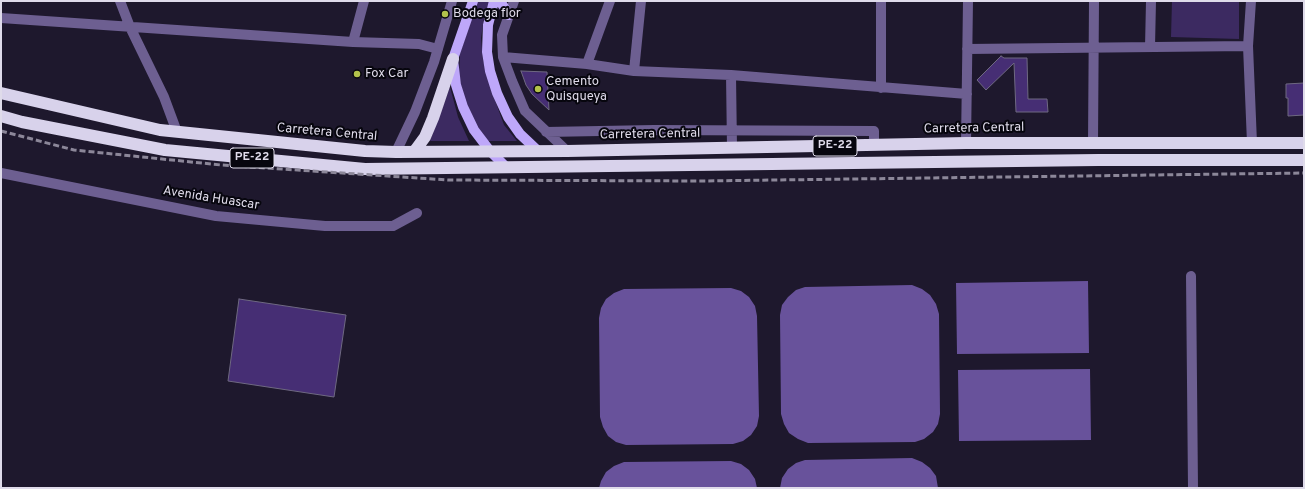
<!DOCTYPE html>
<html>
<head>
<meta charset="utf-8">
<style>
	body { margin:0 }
	#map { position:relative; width:1305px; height:489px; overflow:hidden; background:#1e182d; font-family:Overpass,sans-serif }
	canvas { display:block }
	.frame { position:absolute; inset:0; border:2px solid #dfdbea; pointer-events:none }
</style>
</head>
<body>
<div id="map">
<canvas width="1305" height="489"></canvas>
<div class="frame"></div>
</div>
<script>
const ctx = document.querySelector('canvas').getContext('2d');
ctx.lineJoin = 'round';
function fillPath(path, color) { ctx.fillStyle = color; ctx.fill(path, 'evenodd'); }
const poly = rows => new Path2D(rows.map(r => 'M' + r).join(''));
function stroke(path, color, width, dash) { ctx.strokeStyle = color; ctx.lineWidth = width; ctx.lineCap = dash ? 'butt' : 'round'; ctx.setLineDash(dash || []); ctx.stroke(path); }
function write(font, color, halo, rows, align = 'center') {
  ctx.font = font + ' Overpass,sans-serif'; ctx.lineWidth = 4; ctx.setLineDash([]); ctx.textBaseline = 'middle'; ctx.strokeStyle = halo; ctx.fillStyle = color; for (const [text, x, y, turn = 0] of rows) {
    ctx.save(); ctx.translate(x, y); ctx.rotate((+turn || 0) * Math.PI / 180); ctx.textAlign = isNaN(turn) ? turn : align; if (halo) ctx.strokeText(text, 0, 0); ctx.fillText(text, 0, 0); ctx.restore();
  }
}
fillPath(poly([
	[477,1,490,1,484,18,481,38,483,60,492,92,504,125,517,141,488,141,477,129,464,103,459,73,460,54],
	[1172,1,1239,1,1239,39,1171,37],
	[450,87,458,117,469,141,430,141]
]), '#3c2a61');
fillPath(poly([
	[1088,281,1089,353,957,354,956,283],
	[912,285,922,289,930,295,936,304,939,314,940,414,938,424,933,432,924,439,915,442,808,443,798,439,789,433,784,424,781,414,780,315,782,305,788,297,796,290,805,287],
	[731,288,741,291,749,297,755,306,757,316,759,416,757,426,751,435,743,441,733,444,626,445,616,442,608,436,603,427,600,417,599,318,601,308,606,299,614,293,624,289],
	[1090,369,1091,440,959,441,958,370],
	[912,458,922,462,930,468,936,476,938,488,780,488,782,478,788,469,796,463,805,460],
	[731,461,741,464,749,470,755,479,757,488,599,488,601,481,606,472,614,466,624,462]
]), '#68529b');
const building = poly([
	[1001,56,1004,58,1027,58,1028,99,1047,99,1048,112,1016,112,1014,63,986,90,977,80,1001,56],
	[521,71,547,72,549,110,532,94,526,85,521,71],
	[1304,83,1304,115,1288,116,1288,98,1286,98,1286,84,1304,83],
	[239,299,346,315,334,397,228,381,239,299]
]);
fillPath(building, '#462e74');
stroke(building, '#6f6982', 1);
stroke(poly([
	[120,1,130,27,164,97,177,132],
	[514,1,502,35,503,57,512,81,525,111,567,151],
	[881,1,881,88],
	[1251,1,1248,46,1252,143],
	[1,18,353,42,419,44,438,49],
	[353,42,364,1],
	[1150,47,1151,1],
	[967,49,1248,46],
	[503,57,587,64,634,71,731,75,967,94],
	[587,64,610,1],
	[634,71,641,1],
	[731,75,732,148],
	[546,132,654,130,874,131,874,145],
	[1093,142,1094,1],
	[966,143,968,1],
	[396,152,415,112,434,62,452,1],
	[1,173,216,216,325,226,393,226,417,213],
	[1191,276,1193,488]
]), '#6d5f91', 10);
stroke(poly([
	[473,1,453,59,456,85,463,107,474,130,490,151,507,168],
	[494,1,488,25,487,52,490,71,497,93,508,117,520,134,538,151],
	[500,1,509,15]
]), '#bea7fa', 10);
stroke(poly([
	[1,93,160,130,365,151,396,152,567,151,966,143,1304,143],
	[1,116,22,122,165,150,365,169,1098,160,1304,160],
	[414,152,425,137,433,118,453,59]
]), '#d8d2eb', 12);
stroke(poly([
	[1,131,74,150,221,165,448,180,701,181,1304,173]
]), '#8c8799', 3, [6, 3]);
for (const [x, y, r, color] of [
	[445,14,4,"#b3c24b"],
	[357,74,4,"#b3c24b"],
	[538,89,4,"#b3c24b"]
]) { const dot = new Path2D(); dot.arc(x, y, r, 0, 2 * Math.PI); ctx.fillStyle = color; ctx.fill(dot); stroke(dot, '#07060e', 1.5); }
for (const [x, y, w] of [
	[835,146,44],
	[252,158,44]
]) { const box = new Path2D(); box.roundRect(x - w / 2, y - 10, w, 20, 3); ctx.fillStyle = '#07060e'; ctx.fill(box); stroke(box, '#dfdbea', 1); }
write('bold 12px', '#dfdbea', null, [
	["PE-22",835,146],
	["PE-22",252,158]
]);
write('13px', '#dfdbea', '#07060e', [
	["Bodega flor",453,14],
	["Fox Car",365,74],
	["Cemento",546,82],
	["Quisqueya",546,97]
], 'left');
write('13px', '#dfdbea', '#07060e', [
	["Carretera Central",974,129,-1],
	["Carretera Central",327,133,5],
	["Carretera Central",650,135,-1],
	["Avenida Huascar",211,199,9]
]);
</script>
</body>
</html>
